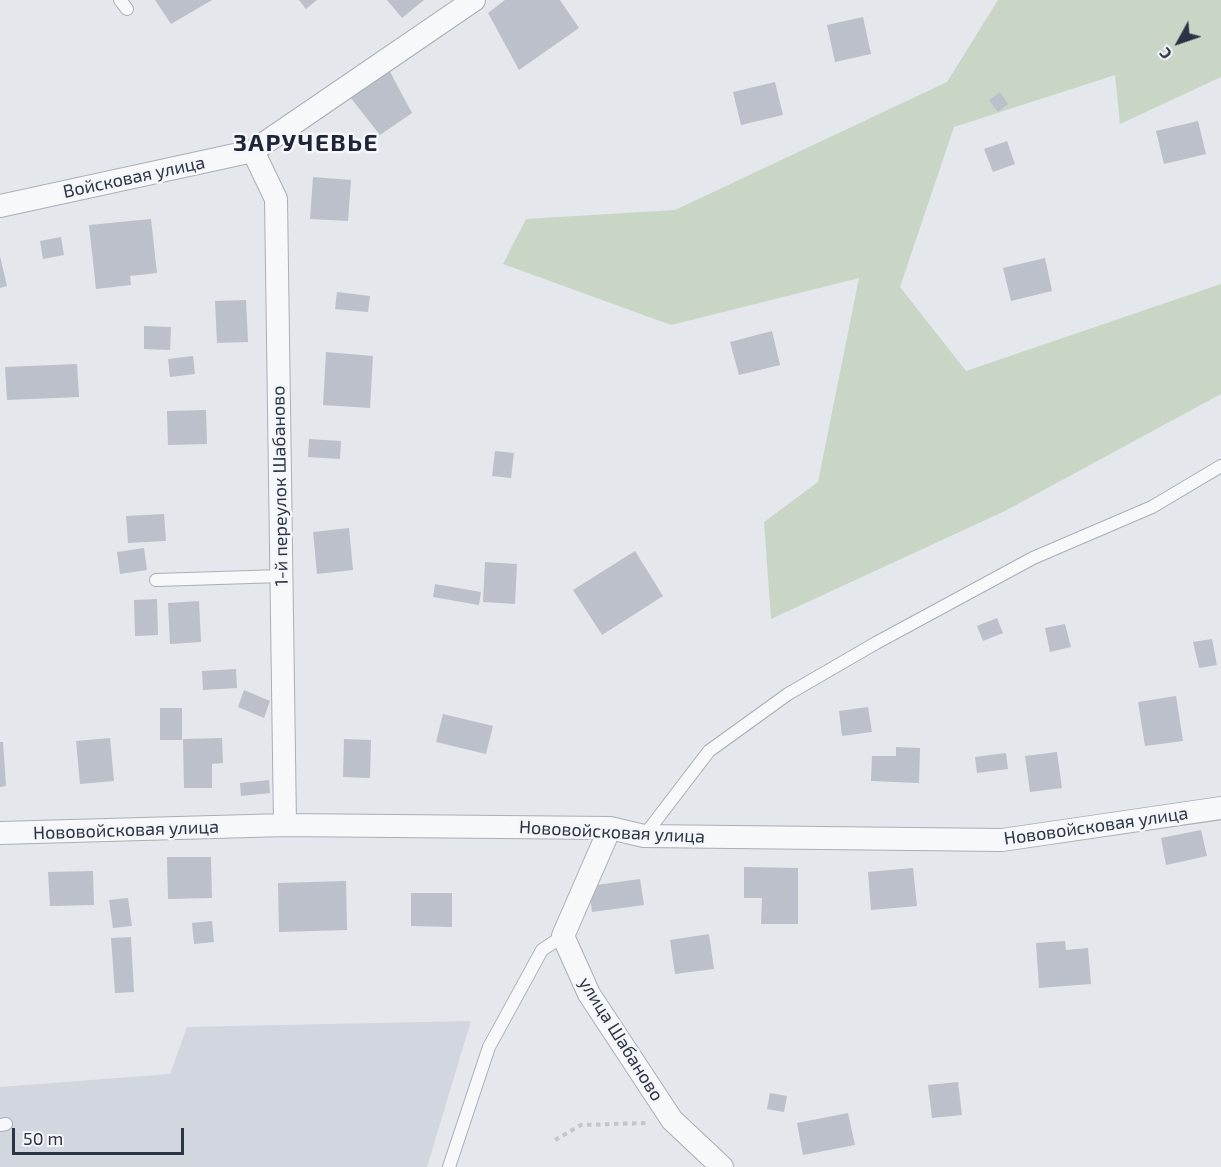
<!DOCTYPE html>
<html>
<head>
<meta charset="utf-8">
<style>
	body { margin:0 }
	#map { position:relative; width:1221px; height:1167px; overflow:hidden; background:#e4e7ec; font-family:"Exo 2",sans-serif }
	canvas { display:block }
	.north { position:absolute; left:1149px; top:12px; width:60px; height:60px; -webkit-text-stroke:4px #f4f6f9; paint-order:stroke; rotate:230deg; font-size:16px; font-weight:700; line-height:24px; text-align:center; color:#2b3445 }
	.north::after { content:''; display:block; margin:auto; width:21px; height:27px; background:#2b3445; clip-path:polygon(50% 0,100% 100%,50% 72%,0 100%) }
	.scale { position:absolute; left:12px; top:1128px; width:172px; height:27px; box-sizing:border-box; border:3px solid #2b3445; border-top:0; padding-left:8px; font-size:18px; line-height:21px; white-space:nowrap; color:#2b3445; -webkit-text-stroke:4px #f4f6f9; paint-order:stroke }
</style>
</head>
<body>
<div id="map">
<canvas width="1221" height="1167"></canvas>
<div class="north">С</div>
<div class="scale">50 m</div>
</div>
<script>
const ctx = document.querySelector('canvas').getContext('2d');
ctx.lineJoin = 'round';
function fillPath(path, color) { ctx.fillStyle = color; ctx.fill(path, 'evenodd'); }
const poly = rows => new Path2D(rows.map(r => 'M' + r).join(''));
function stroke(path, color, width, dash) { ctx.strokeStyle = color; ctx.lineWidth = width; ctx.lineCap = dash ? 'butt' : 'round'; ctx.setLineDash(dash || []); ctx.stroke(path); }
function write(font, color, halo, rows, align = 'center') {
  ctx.font = font + ' "Exo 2",sans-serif'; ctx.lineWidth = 5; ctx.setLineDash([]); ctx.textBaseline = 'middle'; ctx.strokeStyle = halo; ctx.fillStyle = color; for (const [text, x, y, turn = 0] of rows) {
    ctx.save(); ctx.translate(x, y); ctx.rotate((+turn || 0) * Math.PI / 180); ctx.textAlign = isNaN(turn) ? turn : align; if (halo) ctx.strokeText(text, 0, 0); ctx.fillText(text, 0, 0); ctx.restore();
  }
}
fillPath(poly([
	[471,1021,427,1167,0,1167,0,1087,170,1074,187,1027]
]), '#d2d6de');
fillPath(poly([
	[998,0,1221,0,1221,77,1120,124,1115,75,954,127,900,287,966,371,1221,284,1221,394,1005,511,771,619,764,522,818,482,859,278,671,325,503,264,526,219,675,210,947,82]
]), '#c9d6c5');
fillPath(poly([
	[155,0,212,0,171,24],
	[299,0,317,0,306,9],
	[387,0,424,0,402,18],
	[505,0,560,0,579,28,519,70,488,13],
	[863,17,871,54,835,62,827,25],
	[388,68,412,113,380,135,350,97],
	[775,82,783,115,741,125,733,92],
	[1000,92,1008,104,998,112,989,100],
	[1198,121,1206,154,1164,164,1156,131],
	[1007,141,1015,164,993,172,984,149],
	[313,177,351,180,348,221,310,219],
	[151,219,157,273,130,276,131,285,96,289,89,225],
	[61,237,64,255,43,259,40,241],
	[0,256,7,286,0,288],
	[1045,258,1052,291,1011,301,1003,268],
	[337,292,370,296,368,312,335,309],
	[246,300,248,342,217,343,215,301],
	[144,326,171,327,170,350,144,349],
	[772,331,780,365,739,375,730,342],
	[326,352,373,356,370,408,323,405],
	[193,356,195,374,170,377,168,359],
	[77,364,79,397,7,400,5,367],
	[206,410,207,444,168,445,167,411],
	[309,439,341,441,340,459,308,457],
	[495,451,514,453,511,478,492,476],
	[164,514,166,541,128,543,126,516],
	[349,528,353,570,317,574,313,532],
	[144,548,147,570,120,574,117,552],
	[635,551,663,596,602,635,573,590],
	[485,562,517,564,515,604,483,602],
	[435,584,481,592,479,605,433,597],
	[157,599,158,635,135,636,134,600],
	[199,601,201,642,170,644,168,603],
	[997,618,1003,633,983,641,977,626],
	[1065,624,1071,647,1050,652,1045,628],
	[1212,639,1217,665,1199,668,1193,642],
	[236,669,237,688,203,690,202,671],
	[244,690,270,701,264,718,238,707],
	[1176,696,1183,741,1145,746,1138,702],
	[868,707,872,732,842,736,839,711],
	[160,708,182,708,182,740,160,740],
	[443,714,493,726,486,754,436,742],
	[110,738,114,781,80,784,76,741],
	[222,738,223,763,212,764,212,788,184,788,183,739],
	[344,739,371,740,370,778,343,777],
	[0,742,3,742,6,786,0,787],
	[896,747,920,748,919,783,871,781,872,756,896,756],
	[1057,752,1062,788,1030,792,1025,756],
	[1006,753,1008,769,977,773,975,757],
	[269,780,270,793,241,796,240,783],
	[1201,830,1207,856,1166,865,1161,838],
	[167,857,211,857,212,898,168,899],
	[744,867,798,868,798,924,761,924,762,898,744,898],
	[913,868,917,906,871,910,868,872],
	[93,871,94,905,50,906,48,872],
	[640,879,644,905,592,912,589,886],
	[346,881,347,930,279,932,278,883],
	[411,893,452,893,452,927,411,926],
	[128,898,132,926,113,928,109,900],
	[212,921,214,942,194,944,192,923],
	[709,934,714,969,675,974,670,940],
	[131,937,134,992,115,993,111,938],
	[1065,941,1066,950,1088,948,1091,984,1039,988,1036,943],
	[958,1082,962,1115,932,1118,928,1085],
	[770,1093,787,1096,784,1112,767,1109],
	[848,1113,855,1145,803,1155,797,1123]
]), '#bbc0ca');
const service = poly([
	[120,0,127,9],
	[156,580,282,576],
	[644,836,709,751,788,694,876,643,1033,558,1152,507,1221,466],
	[0,1125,6,1124],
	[449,1167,489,1047,542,950,563,936]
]);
const minor = poly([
	[253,151,276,199,285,825],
	[0,206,253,151,474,0],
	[610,828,563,936,589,994,672,1120,722,1167],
	[0,833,285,825,610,828,644,836,1002,840,1221,808]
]);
stroke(service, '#a9aeb7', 14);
stroke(minor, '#a9aeb7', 24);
stroke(poly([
	[555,1140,581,1125,647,1123]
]), '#c2c5cb', 4, [4.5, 4.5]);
stroke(service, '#f7f8fa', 12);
stroke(minor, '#f7f8fa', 22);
write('18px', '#2b3445', '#f4f6f9', [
	["Войсковая улица",134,177,-12],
	["1-й переулок Шабаново",280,486,-91],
	["Нововойсковая улица",1096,826,-8],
	["Нововойсковая улица",126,830,-2],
	["Нововойсковая улица",612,832,3],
	["улица Шабаново",621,1039,58]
]);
ctx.letterSpacing = '1.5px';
write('bold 24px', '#1d2536', '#f4f6f9', [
	["ЗАРУЧЕВЬЕ",306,143]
]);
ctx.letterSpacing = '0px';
</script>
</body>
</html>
